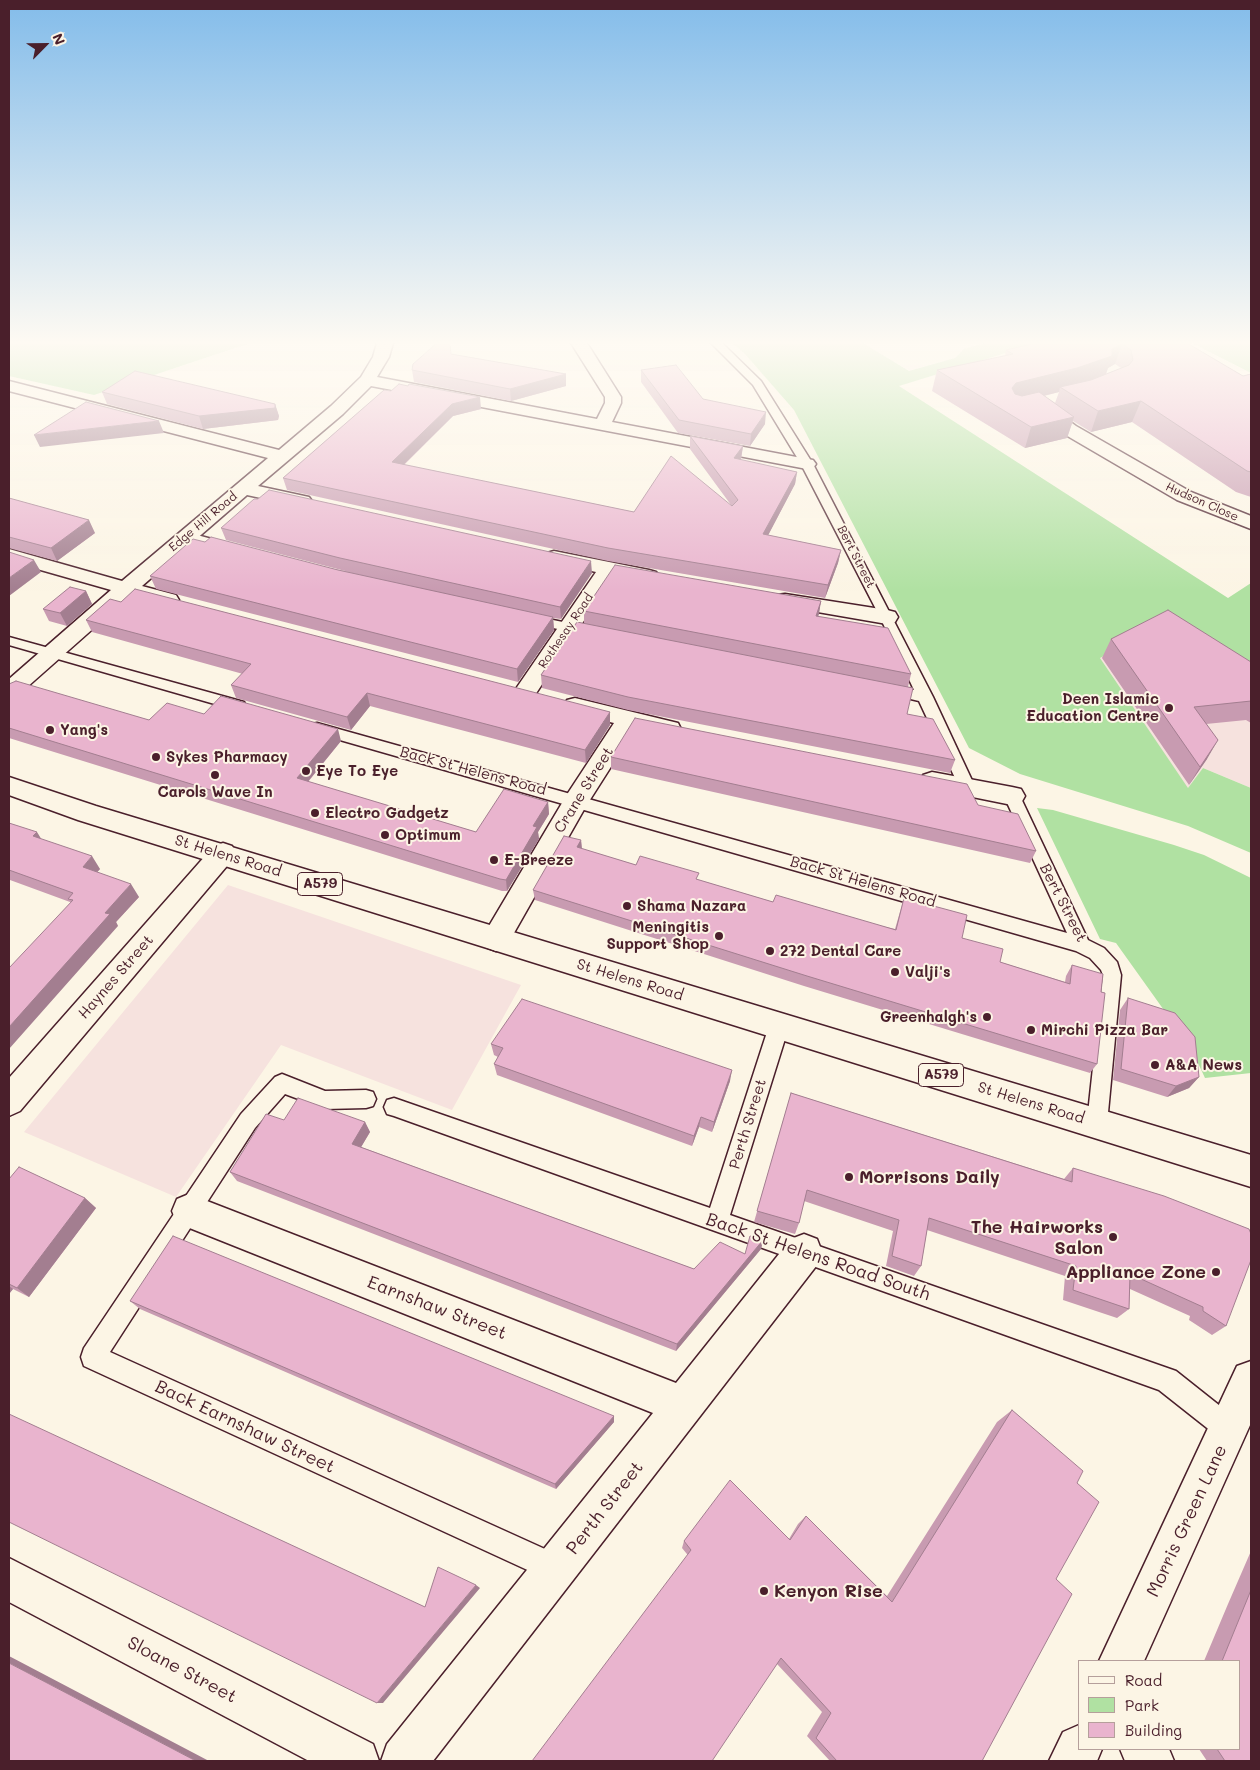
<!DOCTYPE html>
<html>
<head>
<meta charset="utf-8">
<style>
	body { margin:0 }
	#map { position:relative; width:1260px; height:1770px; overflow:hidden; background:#fcf5e5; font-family:Mali,sans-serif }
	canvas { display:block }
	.frame { position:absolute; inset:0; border:10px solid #4a1f2b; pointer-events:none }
	.legend { position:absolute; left:1078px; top:1660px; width:162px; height:90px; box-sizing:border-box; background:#fcf5e5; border:1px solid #b59f9b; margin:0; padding:6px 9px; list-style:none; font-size:15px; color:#4a1f2b }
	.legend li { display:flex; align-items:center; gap:10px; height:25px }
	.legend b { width:25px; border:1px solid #b59f9b }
	.north { position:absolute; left:20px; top:20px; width:50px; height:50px; -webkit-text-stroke:4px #fcf5e5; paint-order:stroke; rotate:67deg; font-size:14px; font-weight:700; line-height:20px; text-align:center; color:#4a1f2b }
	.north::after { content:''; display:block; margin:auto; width:18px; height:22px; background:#4a1f2b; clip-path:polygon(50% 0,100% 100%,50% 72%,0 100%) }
</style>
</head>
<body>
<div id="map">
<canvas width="1260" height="1770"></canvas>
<div class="frame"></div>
<ul class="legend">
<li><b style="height:6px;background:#fcf5e5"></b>Road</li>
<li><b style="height:14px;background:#b0e1a2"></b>Park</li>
<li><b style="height:14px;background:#e9b4ce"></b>Building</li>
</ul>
<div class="north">N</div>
</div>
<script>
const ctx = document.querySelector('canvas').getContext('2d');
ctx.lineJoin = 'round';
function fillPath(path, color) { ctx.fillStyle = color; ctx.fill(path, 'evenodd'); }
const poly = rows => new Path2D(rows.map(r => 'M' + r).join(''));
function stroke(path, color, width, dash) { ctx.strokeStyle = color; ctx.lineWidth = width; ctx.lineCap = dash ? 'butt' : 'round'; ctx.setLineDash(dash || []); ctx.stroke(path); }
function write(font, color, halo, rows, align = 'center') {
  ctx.font = font + ' Mali,sans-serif'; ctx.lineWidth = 4; ctx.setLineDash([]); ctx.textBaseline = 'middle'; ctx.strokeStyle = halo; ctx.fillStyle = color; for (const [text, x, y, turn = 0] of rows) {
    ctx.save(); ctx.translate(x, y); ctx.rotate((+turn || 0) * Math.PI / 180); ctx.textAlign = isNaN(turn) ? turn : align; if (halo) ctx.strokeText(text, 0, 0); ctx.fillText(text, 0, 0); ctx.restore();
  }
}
fillPath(poly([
	[1159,627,1251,685,1251,788,1203,768,1188,789,1100,658],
	[228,885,521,985,452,1110,281,1045,176,1197,24,1132]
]), '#f6e2de');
fillPath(poly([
	[9,343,250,343,94,395,9,376],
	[732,343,863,343,909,371,955,358,964,349,985,343,1038,343,899,386,1228,598,1251,583,1251,685,1159,627,1100,658,1188,788,1203,768,1251,788,1251,853,1188,826,1020,774,969,748,794,410,745,354],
	[1192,343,1251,343,1251,373],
	[1037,808,1053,810,1174,845,1204,855,1251,878,1251,1073,1205,1078,1191,1048,1116,943,1100,939]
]), '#b0e1a2');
const lane = poly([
	[711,343,722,343,761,381,813,464,933,697,976,789,974,793,962,793,919,701,885,693,883,690,890,685,914,690,880,617,801,464,753,385,711,343],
	[186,532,234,545,235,548,229,552,182,539,180,536,182,533,186,532],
	[529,615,582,626,589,630,582,634,524,622,522,619,524,616,529,615],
	[9,637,244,702,246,706,239,711,9,645,9,637],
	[317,723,1067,933,1004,796,1006,792,1012,790,1018,792,1088,940,1104,948,1117,962,1121,975,1107,1123,1104,1130,1097,1133,1090,1130,1087,1123,1103,975,1101,970,1090,958,1076,951,312,732,309,728,312,724,317,723],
	[779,1018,786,1020,789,1026,730,1215,1176,1371,1239,1421,1243,1430,1239,1439,1230,1443,1221,1439,1159,1390,394,1116,387,1114,384,1107,387,1100,394,1098,710,1208,769,1026,772,1020,779,1018],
	[282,1074,325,1091,366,1090,373,1092,376,1099,373,1106,366,1108,325,1109,285,1094,255,1128,110,1352,567,1559,571,1569,567,1579,557,1583,547,1579,84,1366,81,1357,84,1348,241,1114,275,1077,282,1074]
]);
const street = poly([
	[377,343,393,343,389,357,377,377,597,419,605,403,605,397,571,343,587,343,621,397,621,403,612,422,807,459,813,460,816,464,813,468,807,469,371,386,343,414,258,486,309,497,312,501,309,505,302,507,247,495,142,586,176,595,179,600,176,605,168,606,130,596,17,696,9,699,9,679,111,590,9,561,9,549,122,581,268,458,9,391,9,381,279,450,331,406,361,377,373,357,377,343],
	[1040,403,1046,404,1076,426,1191,492,1251,516,1251,529,1177,500,1064,434,1034,412,1031,408,1034,404,1040,403],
	[554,551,649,570,656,572,659,576,656,580,649,582,614,575,533,698,525,701,517,698,513,693,596,572,547,561,544,557,547,553,554,551],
	[785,594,887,610,895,612,898,617,895,622,887,624,777,605,774,600,777,595,785,594],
	[575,698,678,723,681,729,678,735,669,737,635,729,586,806,506,947,496,951,486,947,482,939,486,931,568,793,614,723,567,712,563,706,567,700,575,698],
	[932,772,1012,787,1021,789,1025,796,1021,803,1012,805,923,787,919,781,923,775,932,772],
	[223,843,232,846,236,853,232,860,20,1111,9,1116,9,1078,214,846,223,843],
	[189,1194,676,1383,791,1239,804,1234,817,1239,822,1252,817,1265,433,1761,381,1761,387,1744,653,1413,177,1223,172,1211,177,1199,189,1194],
	[9,1558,373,1744,379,1761,309,1761,9,1602,9,1558],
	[1120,1749,1169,1749,1174,1761,1125,1761,1120,1749]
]);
const secondary = poly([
	[1251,1361,1251,1423,1144,1661,1099,1661,1237,1366,1251,1361],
	[1079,1725,1079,1749,1102,1749,1097,1761,1049,1761,1063,1732,1079,1725]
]);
const primary = poly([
	[9,777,96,806,1251,1155,1251,1187,78,820,9,795,9,777]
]);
stroke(lane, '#4a1f2b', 3);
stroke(street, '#4a1f2b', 3);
stroke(secondary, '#4a1f2b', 3);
stroke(primary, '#4a1f2b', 3);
fillPath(lane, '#fcf5e5');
fillPath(street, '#fcf5e5');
fillPath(secondary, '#fcf5e5');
fillPath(primary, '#fcf5e5');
fillPath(poly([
	[1036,343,1187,343,1243,376,1251,374,1251,497,1236,492,1132,422,1091,432,1073,421,1067,438,1025,448,932,391,937,370,1005,356,1006,350],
	[1115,364,1121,368,1106,374,1108,368],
	[1059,392,1055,403,1044,396],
	[451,354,566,374,566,386,511,401,414,382,412,370],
	[641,370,703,399,765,424,750,446,678,433,641,382],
	[384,390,481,409,453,416,404,465,634,512,731,505,690,449,690,436,743,446,741,460,797,472,795,484,768,535,841,550,838,563,825,598,608,561,287,490,283,478],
	[102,392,275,404,279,416,278,420,203,429,107,404],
	[9,498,95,533,57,561,9,548],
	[221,528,592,573,561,619,553,618,554,630,518,682,156,589,150,576,205,542,349,572,226,540],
	[86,591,92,604,67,626,49,621,43,609],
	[821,601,818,616,911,674,908,687,907,714,955,760,950,773,628,710,542,688,541,675,584,623,584,611],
	[121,602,610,725,586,763,370,706,351,730,236,698,231,685,243,674,92,632,86,620],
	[1111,639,1251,662,1251,723,1246,720,1206,724,1207,759,1189,785,1102,658],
	[9,684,149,720,204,714,341,741,308,782,476,832,548,802,549,814,538,832,539,839,507,891,502,891,9,738],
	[611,757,978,805,1036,851,1030,863,611,769],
	[9,823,100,869,97,872,139,897,116,922,118,926,70,902,10,880,9,878],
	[581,840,582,849,636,865,699,880,773,902,895,929,904,898,962,938,1000,962,1065,982,1066,976,1072,965,1101,992,1097,1064,1090,1073,804,986,535,900,533,890],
	[1128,998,1199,1077,1189,1088,1167,1097,1113,1080,1120,1010],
	[491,1044,730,1081,712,1132,699,1127,692,1146,497,1075,494,1064,498,1057,494,1055],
	[791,1093,1064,1179,1073,1168,1226,1326,1212,1335,1189,1320,1190,1316,1130,1289,1129,1309,1117,1318,1063,1300,1065,1276,927,1230,921,1266,914,1276,886,1266,893,1231,804,1201,799,1223,795,1234,754,1222],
	[284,1120,365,1122,370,1132,361,1147,694,1269,745,1254,763,1240,761,1249,676,1351,237,1181,230,1172],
	[9,1179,85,1198,96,1208,29,1297,13,1289,9,1294],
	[130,1301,614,1416,614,1422,556,1489,140,1309],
	[1012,1410,1077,1483,1056,1579,982,1761,830,1761,807,1736,822,1712,777,1664,682,1548,684,1541,789,1539,798,1524,806,1516,887,1596,997,1422],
	[1251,1551,1251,1761,1207,1761,1199,1749,1239,1749,1239,1661,1204,1661,1228,1604]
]), '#c89bb1');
fillPath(poly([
	[1122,344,1115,364,1108,368,1105,377,1060,387,1059,392,1010,404,1012,388,1016,383,1112,349],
	[566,374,566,386,511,401,510,389],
	[480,397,481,409,453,416,394,474,392,462,452,404],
	[1141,401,1132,422,1091,432,1098,411],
	[275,404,279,416,278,420,203,429,199,416],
	[766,412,765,424,750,446,751,434],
	[1074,417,1067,438,1025,448,1031,427],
	[159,421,164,433,40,447,34,435],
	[743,446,741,458,733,471,734,458],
	[797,472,795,484,762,547,763,534],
	[89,520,95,533,57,561,51,548],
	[841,550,838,563,825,598,828,585],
	[34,560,41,572,9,596,9,578],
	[591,561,592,573,561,619,560,607],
	[86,591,92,604,67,626,60,613],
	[821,601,819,614,814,628,816,616],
	[553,617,554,630,518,682,517,669],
	[367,693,370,706,351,730,347,717],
	[610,712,610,725,586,763,585,750],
	[338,729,341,741,301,790,297,778],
	[1218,740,1207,759,1189,785,1200,767],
	[548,802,549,814,538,832,539,839,507,891,506,880,533,826],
	[37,832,45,845,33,836],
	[581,840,582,851,577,847],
	[92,856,100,869,91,879,83,867],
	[131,884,139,897,116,922,118,926,9,1049,9,1027,105,913],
	[732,1070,730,1081,712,1132,714,1122],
	[1199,1077,1189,1088,1167,1097,1176,1086],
	[701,1117,699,1127,692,1146,694,1136],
	[365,1122,370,1132,357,1154,352,1144],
	[85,1198,96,1208,29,1297,17,1288],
	[763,1240,761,1249,676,1351,677,1344],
	[9,1286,13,1289,9,1294],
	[614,1416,614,1422,556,1489,555,1484],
	[476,1585,480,1588,383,1703,377,1703],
	[9,1656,209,1761,196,1761,9,1663]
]), '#a37e90');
const building = poly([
	[437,343,450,343,451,354,566,374,510,389,412,370,413,364,437,343],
	[1036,343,1187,343,1243,376,1251,374,1251,472,1247,471,1141,401,1098,411,1060,387,1091,380,1129,365,1133,360,1131,350,1122,344,1112,349,1112,356,1077,368,1016,383,1012,388,1015,394,1022,396,1039,392,1074,417,1031,427,937,370,1013,354,1006,350,1036,343],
	[676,365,703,399,766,412,751,434,679,420,641,370,676,365],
	[135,371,275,404,275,408,199,416,102,392,135,371],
	[399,384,408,386,409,384,480,397,452,404,392,462,634,512,671,456,732,506,738,500,690,436,743,446,734,458,797,472,763,534,841,550,828,585,608,548,283,478,384,390,391,391,399,384],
	[86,402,159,421,34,435,86,402],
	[269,490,591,561,560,607,340,558,221,528,254,499,258,499,269,490],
	[9,498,89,520,51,548,9,537,9,498],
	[211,537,338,570,553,617,517,669,150,576,193,539,205,542,211,537],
	[9,552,34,560,9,578,9,552],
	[615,565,821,601,816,616,888,628,911,674,584,611,615,565],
	[70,587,86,591,60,613,43,609,70,587],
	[135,589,610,712,585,750,367,693,347,717,231,685,251,664,86,620,110,599,121,602,135,589],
	[1168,610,1251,662,1251,701,1194,707,1218,740,1200,767,1111,639,1168,610],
	[577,622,913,688,907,714,933,719,955,760,628,697,541,675,577,622],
	[16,681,149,720,167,703,204,714,221,696,338,729,297,778,476,832,504,789,548,802,533,826,537,827,506,880,500,879,9,728,9,684,16,681],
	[635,718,967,784,978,805,1018,814,1036,851,611,757,635,718],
	[9,823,37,832,33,836,92,856,83,867,131,884,105,913,110,914,9,1027,9,968,73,900,68,899,73,893,9,870,9,823],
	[564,836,581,840,577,847,636,865,640,856,699,873,696,879,773,902,776,895,896,930,904,898,967,915,962,938,1003,949,1000,962,1070,984,1072,965,1103,974,1101,992,1105,993,1097,1064,807,976,533,890,564,836],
	[1128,998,1175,1013,1195,1037,1199,1077,1176,1086,1121,1069,1128,998],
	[522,999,732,1070,714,1122,701,1117,694,1136,494,1064,503,1048,491,1044,522,999],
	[791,1093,1072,1182,1073,1168,1164,1196,1249,1229,1251,1234,1251,1260,1226,1326,1203,1311,1203,1307,1130,1274,1129,1309,1073,1290,1076,1266,929,1218,921,1266,892,1256,899,1220,807,1190,799,1223,757,1211,791,1093],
	[298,1098,365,1122,352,1144,694,1269,720,1242,745,1254,750,1236,763,1240,677,1344,230,1172,266,1114,284,1120,298,1098],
	[19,1167,85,1198,17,1288,9,1284,9,1179,19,1167],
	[173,1236,614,1416,555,1484,130,1301,173,1236],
	[1012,1410,1083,1471,1077,1483,1099,1502,1056,1579,1072,1594,982,1761,837,1761,816,1738,831,1713,781,1658,712,1761,532,1761,691,1550,684,1541,730,1480,790,1540,806,1516,892,1602,1012,1410],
	[9,1414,425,1607,438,1567,476,1585,377,1703,9,1522,9,1414],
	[1251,1590,1251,1761,1225,1761,1217,1749,1239,1749,1239,1661,1222,1661,1251,1590],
	[9,1663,196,1761,9,1761,9,1663]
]);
fillPath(building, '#e9b4ce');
stroke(building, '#a37e90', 1);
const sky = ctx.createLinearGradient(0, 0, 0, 591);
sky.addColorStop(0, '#83bcea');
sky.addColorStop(0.58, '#fefaf3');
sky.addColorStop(1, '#fefaf300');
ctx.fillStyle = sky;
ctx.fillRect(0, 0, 1260, 591);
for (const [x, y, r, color] of [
	[1169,708,5,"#4a1f2b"],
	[50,730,5,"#4a1f2b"],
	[156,757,5,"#4a1f2b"],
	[306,771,5,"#4a1f2b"],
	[215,775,5,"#4a1f2b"],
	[315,813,5,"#4a1f2b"],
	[385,835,5,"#4a1f2b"],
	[494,860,5,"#4a1f2b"],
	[627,906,5,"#4a1f2b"],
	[719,936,5,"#4a1f2b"],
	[770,951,5,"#4a1f2b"],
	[895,972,5,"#4a1f2b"],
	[987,1017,5,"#4a1f2b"],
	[1031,1030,5,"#4a1f2b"],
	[1155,1065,5,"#4a1f2b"],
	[849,1177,5,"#4a1f2b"],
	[1113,1237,5,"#4a1f2b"],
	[1216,1272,5,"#4a1f2b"],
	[764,1591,5,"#4a1f2b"]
]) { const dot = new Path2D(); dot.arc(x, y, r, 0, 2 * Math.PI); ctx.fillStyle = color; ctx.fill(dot); stroke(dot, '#fcf5e5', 2); }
write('12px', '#4a1f2b', '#fcf5e5', [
	["Hudson Close",1202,502,24],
	["Edge Hill Road",203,522,-40],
	["Bert Street",856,557,63],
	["Rothesay Road",566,631,-56]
]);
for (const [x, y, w] of [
	[320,884,45],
	[941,1075,45]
]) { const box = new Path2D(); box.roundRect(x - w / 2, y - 11.5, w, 23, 4); ctx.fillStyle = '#fcf5e5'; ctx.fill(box); stroke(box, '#4a1f2b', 1); }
write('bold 14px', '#4a1f2b', null, [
	["A579",320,884],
	["A579",941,1075]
]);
write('bold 15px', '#4a1f2b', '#fcf5e5', [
	["Deen Islamic",1159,699,"right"],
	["Education Centre",1159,716,"right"],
	["Yang's",60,730],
	["Sykes Pharmacy",166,757],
	["Eye To Eye",316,771],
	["Carols Wave In",215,792,"center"],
	["Electro Gadgetz",325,813],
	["Optimum",395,835],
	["E-Breeze",504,860],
	["Shama Nazara",637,906],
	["Meningitis",709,927,"right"],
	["Support Shop",709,944,"right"],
	["272 Dental Care",780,951],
	["Valji's",905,972],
	["Greenhalgh's",977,1017,"right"],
	["Mirchi Pizza Bar",1041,1030],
	["A&A News",1165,1065]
], 'left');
write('15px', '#4a1f2b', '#fcf5e5', [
	["Back St Helens Road",473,771,15],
	["Crane Street",584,790,-58],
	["St Helens Road",228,856,17],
	["Back St Helens Road",863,882,16],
	["Bert Street",1063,903,63],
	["Haynes Street",116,977,-49],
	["St Helens Road",630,980,17],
	["St Helens Road",1031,1103,17],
	["Perth Street",748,1124,-73]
]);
write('bold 18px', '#4a1f2b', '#fcf5e5', [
	["Morrisons Daily",859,1177],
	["The Hairworks",1103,1227,"right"],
	["Salon",1103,1248,"right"],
	["Appliance Zone",1206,1272,"right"],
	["Kenyon Rise",774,1591]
], 'left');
write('18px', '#4a1f2b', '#fcf5e5', [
	["Back St Helens Road South",818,1257,19],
	["Earnshaw Street",437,1308,21],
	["Back Earnshaw Street",245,1427,25],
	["Perth Street",605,1508,-52],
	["Morris Green Lane",1187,1521,-65],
	["Sloane Street",182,1670,28]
]);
</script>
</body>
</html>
